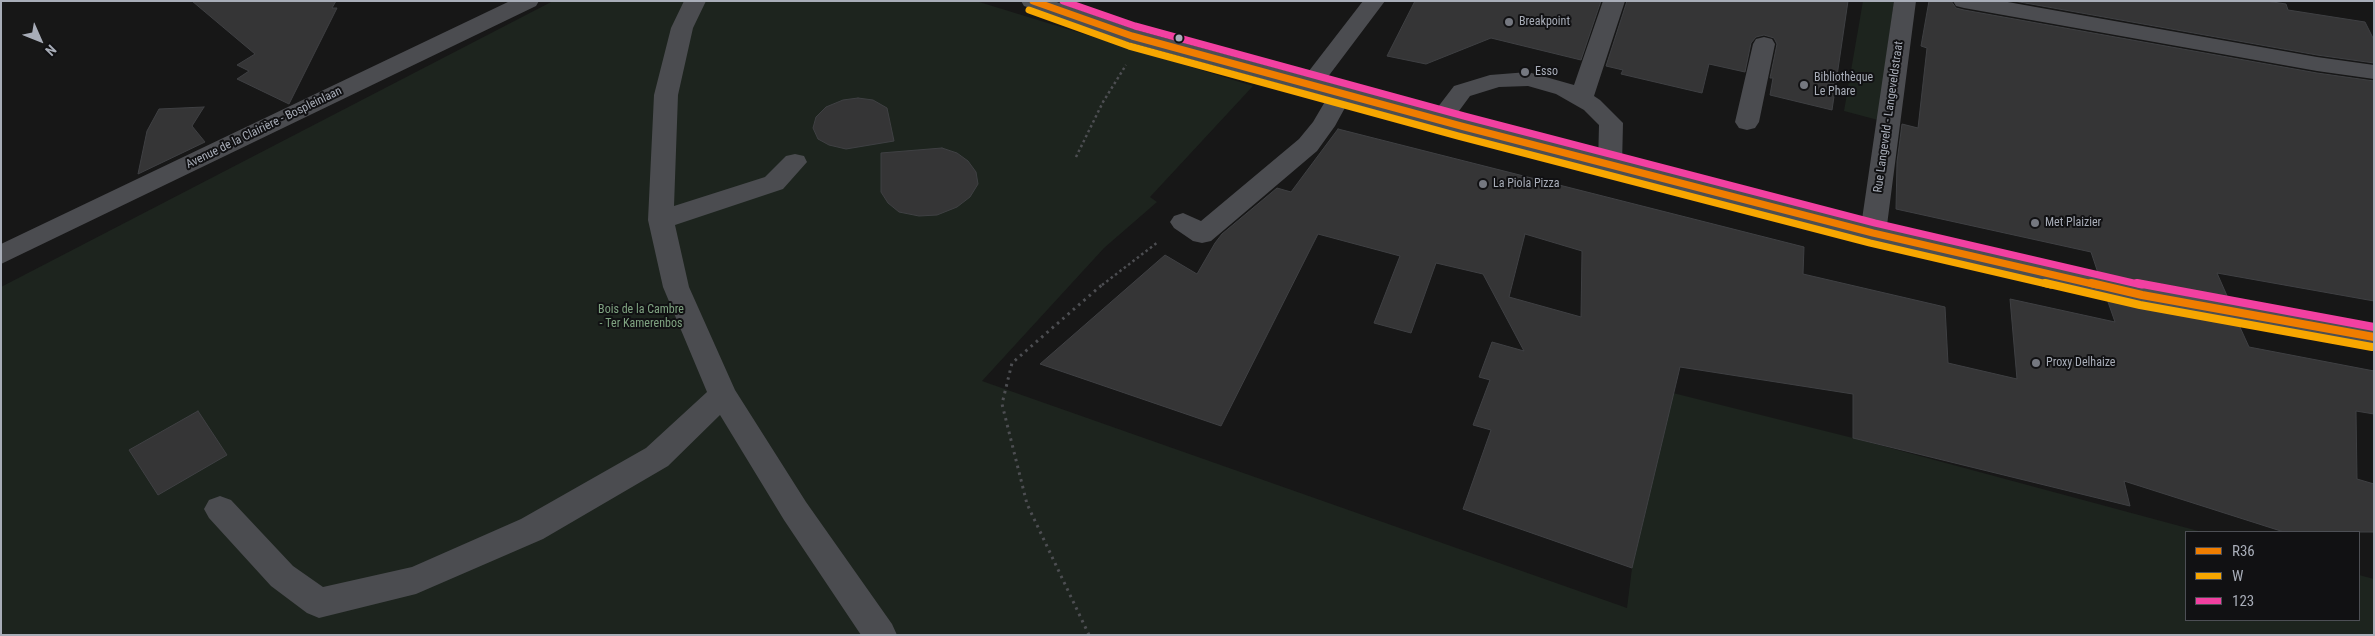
<!DOCTYPE html>
<html>
<head>
<meta charset="utf-8">
<style>
	body { margin:0 }
	#map { position:relative; width:2375px; height:636px; overflow:hidden; background:#171717; font-family:"Roboto Condensed",sans-serif }
	canvas { display:block }
	.frame { position:absolute; inset:0; border:2px solid #a8adb8; pointer-events:none }
	.legend { position:absolute; left:2185px; top:531px; width:175px; height:90px; box-sizing:border-box; background:#111113; border:1px solid #4d4f55; margin:0; padding:6px 9px; list-style:none; font-size:15px; color:#a8adb8 }
	.legend li { display:flex; align-items:center; gap:10px; height:25px }
	.legend b { width:25px; border:1px solid #4d4f55 }
	.north { position:absolute; left:15px; top:15px; width:50px; height:50px; -webkit-text-stroke:4px #111113; paint-order:stroke; rotate:134deg; font-size:14px; font-weight:700; line-height:20px; text-align:center; color:#a8adb8 }
	.north::after { content:''; display:block; margin:auto; width:18px; height:22px; background:#a8adb8; clip-path:polygon(50% 0,100% 100%,50% 72%,0 100%) }
</style>
</head>
<body>
<div id="map">
<canvas width="2375" height="636"></canvas>
<div class="frame"></div>
<ul class="legend">
<li><b style="height:6px;background:#ef7d00"></b>R36</li>
<li><b style="height:6px;background:#f7a600"></b>W</li>
<li><b style="height:6px;background:#f240a1"></b>123</li>
</ul>
<div class="north">N</div>
</div>
<script>
const ctx = document.querySelector('canvas').getContext('2d');
ctx.lineJoin = 'round';
function fillPath(path, color) { ctx.fillStyle = color; ctx.fill(path, 'evenodd'); }
const poly = rows => new Path2D(rows.map(r => 'M' + r).join(''));
function stroke(path, color, width, dash) { ctx.strokeStyle = color; ctx.lineWidth = width; ctx.lineCap = dash ? 'butt' : 'round'; ctx.setLineDash(dash || []); ctx.stroke(path); }
function write(font, color, halo, rows, align = 'center') {
  ctx.font = font + ' "Roboto Condensed",sans-serif'; ctx.lineWidth = 4; ctx.setLineDash([]); ctx.textBaseline = 'middle'; ctx.strokeStyle = halo; ctx.fillStyle = color; for (const [text, x, y, turn = 0] of rows) {
    ctx.save(); ctx.translate(x, y); ctx.rotate((+turn || 0) * Math.PI / 180); ctx.textAlign = isNaN(turn) ? turn : align; if (halo) ctx.strokeText(text, 0, 0); ctx.fillText(text, 0, 0); ctx.restore();
  }
}
fillPath(poly([
	[553,1,976,1,1253,86,1150,197,1157,202,1104,248,982,381,1627,608,1632,568,1673,393,1853,438,2202,532,2186,532,2186,620,2359,620,2359,575,2374,579,2374,635,1,635,1,287],
	[1863,1,1894,1,1878,120,1844,111]
]), '#1d241e');
const building = poly([
	[192,1,336,1,332,8,337,8,289,104,237,79,249,71,237,65,255,54,192,1],
	[1415,1,1601,1,1581,60,1491,38,1426,64,1387,56,1415,1],
	[1627,1,1848,1,1832,110,1770,95,1773,78,1770,78,1777,44,1774,38,1764,35,1756,37,1751,43,1745,72,1709,64,1702,93,1621,74,1623,70,1606,66,1627,1],
	[1929,1,1951,1,1956,8,1964,10,2317,73,2374,81,2374,301,2217,273,2228,298,2142,283,2098,273,2091,252,1896,209,1897,162,1902,124,1918,128,1927,48,1921,46,1929,1],
	[2014,1,2266,1,2286,4,2288,10,2365,22,2374,40,2374,63,2317,55,2014,1],
	[858,98,873,100,887,108,894,141,846,149,829,145,818,139,813,128,816,117,826,107,843,100,858,98],
	[204,107,192,126,205,142,138,174,147,131,159,109,204,107],
	[1338,129,1804,247,1803,274,1945,307,1948,363,2017,379,2010,299,2115,322,2107,299,2239,325,2249,347,2374,371,2374,414,2356,411,2357,479,2374,484,2374,532,2284,532,2124,481,2130,506,1853,438,1853,394,1680,367,1632,568,1463,509,1491,430,1473,425,1490,380,1479,377,1492,342,1524,351,1483,274,1436,263,1411,333,1374,323,1400,256,1318,234,1221,426,1040,364,1165,255,1197,274,1215,243,1222,234,1277,188,1291,192,1338,129],
	[1525,234,1582,251,1581,317,1509,297,1525,234],
	[942,148,957,153,968,161,976,172,978,184,970,197,957,207,937,215,919,216,899,212,888,203,881,192,881,153,942,148],
	[198,411,227,455,158,495,129,450,198,411]
]);
fillPath(building, '#353536');
stroke(building, '#3f4043', 1);
stroke(poly([
	[1076,157,1103,102,1126,65],
	[1102,285,1158,242]
]), '#4d4e52', 2.5, [2.5, 3]);
stroke(poly([
	[1089,635,1027,504,1002,404,1012,363,1104,283]
]), '#4d4e52', 3, [2.5, 4.5]);
fillPath(poly([
	[510,1,539,1,536,6,1,264,1,244,510,1],
	[684,1,706,1,693,28,678,95,674,206,765,177,786,156,795,154,804,156,807,162,783,189,675,225,689,287,735,390,806,502,892,624,897,635,861,635,784,520,720,415,668,466,543,539,416,594,319,618,307,613,271,586,209,518,204,509,209,500,220,496,231,500,293,566,323,587,412,567,521,519,646,448,707,392,663,287,648,220,654,95,671,28,684,1],
	[1363,1,1385,1,1318,90,1310,92,1302,90,1298,85,1302,80,1363,1],
	[1603,1,1625,1,1594,96,1600,100,1623,123,1622,165,1619,171,1610,173,1601,171,1598,165,1599,125,1584,110,1556,94,1528,86,1499,87,1470,96,1448,126,1440,128,1432,126,1428,120,1454,86,1490,75,1528,72,1574,85,1603,1],
	[1894,1,1916,1,1886,233,1882,240,1873,242,1864,240,1860,233,1894,1],
	[1953,1,2002,1,2317,57,2374,65,2374,79,2317,71,1964,8,1956,6,1953,1],
	[1764,37,1772,39,1775,44,1759,122,1755,128,1747,130,1739,128,1735,122,1753,44,1756,39,1764,37],
	[1341,86,1349,88,1353,93,1335,126,1317,151,1211,241,1202,243,1193,241,1174,228,1170,222,1174,216,1183,213,1201,221,1299,139,1313,122,1333,88,1341,86]
]), '#4b4c50');
fillPath(poly([
	[1021,1,1054,1,1140,31,1461,118,1873,224,2142,285,2374,326,2374,348,2142,305,1873,242,1461,134,1124,41,1024,6,1021,1]
]), '#4d4f52');
stroke(poly([
	[1033,1,1132,36,1461,126,1873,233,2097,285]
]), '#ef7d00', 7);
stroke(poly([
	[2091,283,2142,295,2374,337]
]), '#ef7d00', 8);
stroke(poly([
	[1029,10,1129,46,1458,136,1870,243,2051,285]
]), '#f7a600', 7);
stroke(poly([
	[2045,283,2140,305,2372,347]
]), '#f7a600', 8);
stroke(poly([
	[1063,1,1135,26,1464,116,1875,223,2142,285]
]), '#f240a1', 7);
stroke(poly([
	[2137,283,2374,327]
]), '#f240a1', 8);
for (const [x, y, r, color] of [
	[1509,22,5,"#757880"],
	[1179,38,4.5,"#a8adb8"],
	[1525,72,5,"#757880"],
	[1804,85,5,"#757880"],
	[1483,184,5,"#757880"],
	[2035,223,5,"#757880"],
	[2036,363,5,"#757880"]
]) { const dot = new Path2D(); dot.arc(x, y, r, 0, 2 * Math.PI); ctx.fillStyle = color; ctx.fill(dot); stroke(dot, '#111113', 2); }
write('12px', '#a8adb8', '#111113', [
	["Breakpoint",1519,22],
	["Esso",1535,72],
	["Bibliothèque",1814,78],
	["Le Phare",1814,92],
	["La Piola Pizza",1493,184],
	["Met Plaizier",2045,223],
	["Proxy Delhaize",2046,363]
], 'left');
write('12px', '#a8adb8', '#111113', [
	["Rue Langeveld - Langeveldstraat",1889,117,-82],
	["Avenue de la Clairière - Bospleinlaan",264,128,-26]
]);
write('12px', '#7fa381', '#111113', [
	["Bois de la Cambre",641,310],
	["- Ter Kamerenbos",641,324]
]);
</script>
</body>
</html>
